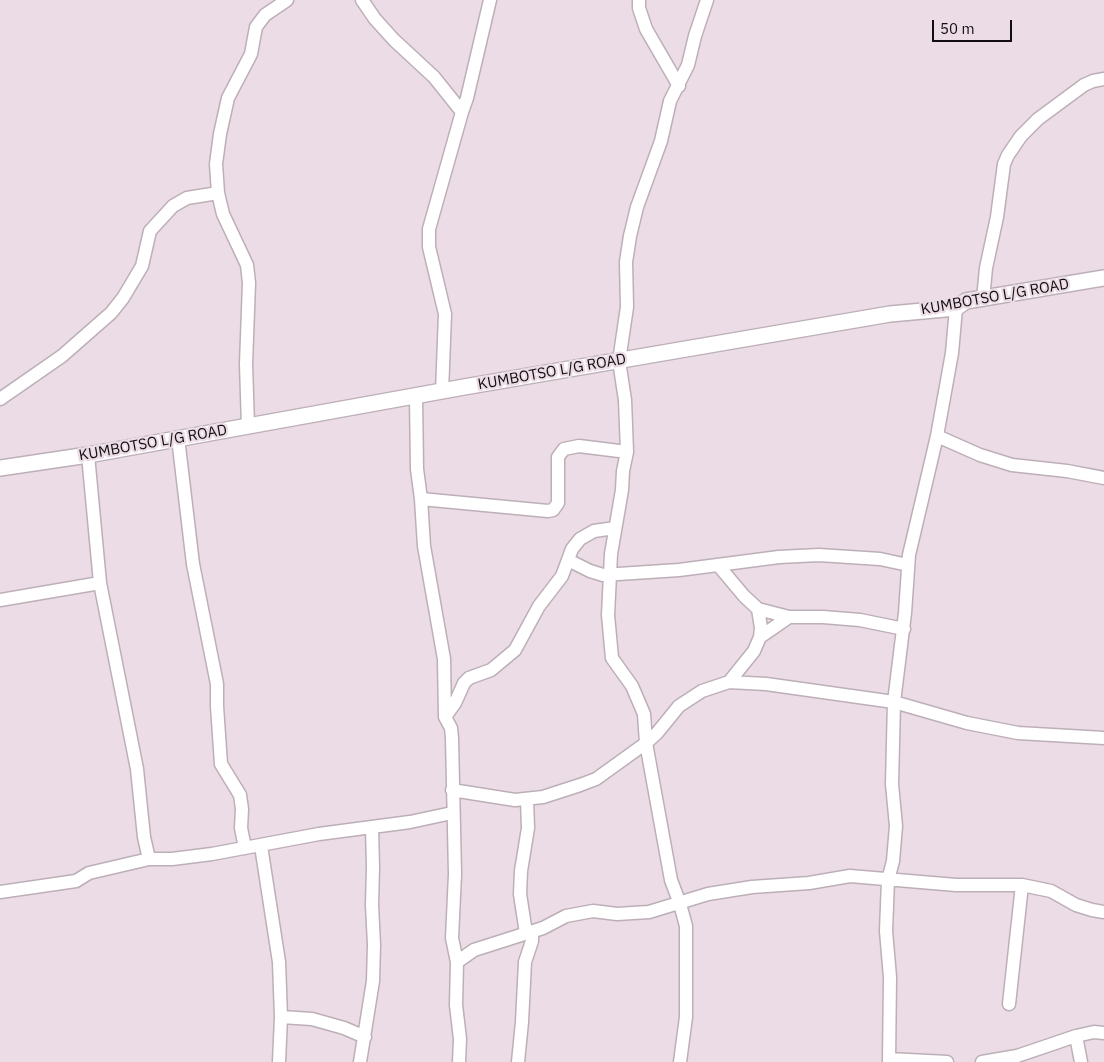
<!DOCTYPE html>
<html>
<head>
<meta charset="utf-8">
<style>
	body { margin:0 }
	#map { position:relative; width:1104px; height:1062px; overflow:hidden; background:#ebdce5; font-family:"IBM Plex Sans",sans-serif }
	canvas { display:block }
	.scale { position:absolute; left:932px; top:20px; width:80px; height:22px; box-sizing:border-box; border:2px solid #120d10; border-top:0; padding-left:6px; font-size:15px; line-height:18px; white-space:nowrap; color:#120d10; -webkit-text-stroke:4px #ebdce5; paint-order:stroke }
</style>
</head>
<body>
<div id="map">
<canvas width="1104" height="1062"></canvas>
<div class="scale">50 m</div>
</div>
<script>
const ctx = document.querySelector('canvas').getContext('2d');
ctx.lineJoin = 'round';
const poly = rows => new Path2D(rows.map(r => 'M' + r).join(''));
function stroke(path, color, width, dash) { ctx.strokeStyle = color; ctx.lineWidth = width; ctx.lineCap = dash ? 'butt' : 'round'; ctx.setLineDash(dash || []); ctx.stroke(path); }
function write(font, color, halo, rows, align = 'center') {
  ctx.font = font + ' "IBM Plex Sans",sans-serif'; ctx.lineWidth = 4.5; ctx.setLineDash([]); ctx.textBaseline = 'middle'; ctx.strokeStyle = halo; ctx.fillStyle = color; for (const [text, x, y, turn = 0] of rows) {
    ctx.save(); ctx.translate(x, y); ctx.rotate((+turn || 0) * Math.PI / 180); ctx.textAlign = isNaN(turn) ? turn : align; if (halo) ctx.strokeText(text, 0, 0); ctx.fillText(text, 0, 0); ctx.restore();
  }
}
const minor = poly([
	[362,0,375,19,394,40,434,77,462,112,429,229,429,247,445,314,442,392],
	[639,0,639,8,646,29,679,86],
	[462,112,467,98,490,0],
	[983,299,986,268,997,217,1004,164,1008,155,1021,136,1038,119,1084,85,1093,81,1104,79],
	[416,396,417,469,421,499,424,546,444,659,445,717,451,728,452,738,455,874,452,938,457,962,456,1005,460,1039,459,1062],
	[0,399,62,356,111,313,123,298,142,266,150,231,173,206,187,198,218,193],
	[248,426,246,364,249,283,247,265,223,214,218,193,216,164,220,134,228,98,251,54,256,27,265,15,287,0],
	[937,436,980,455,1012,465,1067,471,1104,478],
	[178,438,193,564,217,684,217,706,221,764,240,795,242,809,241,828,245,848],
	[88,455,100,583,137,769,144,837,149,859],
	[421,499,548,511,553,510,558,503,558,457,564,449,579,446,627,452],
	[568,560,590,571,603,575,679,570,779,557,819,555,880,559,908,565],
	[718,565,744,596,758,609,789,617,823,617,860,620,904,629],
	[0,600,100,583],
	[760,637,789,617],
	[729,682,754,651,760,637,761,628,758,609],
	[445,717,455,703,464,683,469,678,491,670,515,650,539,606,562,576,572,549,580,539,594,531,615,528],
	[452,790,515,800,543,797,580,785,596,779,646,743,657,733,679,706,702,691,729,682,766,684,894,702,967,723,1018,733,1104,738],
	[261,846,279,962,281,1017,279,1062],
	[0,892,76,881,89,873,149,859,172,859,212,854,319,834,410,822,452,813],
	[526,933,520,894,521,871,528,828,527,799],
	[457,962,474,950,543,928,566,916,593,911,617,914,649,912,708,894,752,887,809,883,850,876,956,885,1022,885,1051,891,1076,905,1092,910,1104,912],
	[1009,1004,1022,885],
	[281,1017,312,1019,344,1028,365,1037],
	[1076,1036,1081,1062],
	[889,1059,947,1062],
	[360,1062,373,981,374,945,372,905,373,867,372,827],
	[518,1062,522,1022,525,962,532,941,532,932],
	[680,1062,686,1017,686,926,680,904,671,880,646,743,644,714,632,686,612,658,608,615,611,554,622,490,623,471,627,452,625,400,619,361,627,307,626,262,630,236,637,207,661,141,670,101,688,65,695,36,707,0],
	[889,1062,890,977,886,931,888,880,893,861,896,826,892,784,894,702,905,613,909,555,937,436,952,353,956,308],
	[982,1062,1017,1056,1076,1036,1094,1032,1104,1033]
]);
const major = poly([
	[0,468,88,455,464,387,890,314,956,308,966,301,1104,278]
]);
stroke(minor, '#bdafb8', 15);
stroke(major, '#bdafb8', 18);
stroke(minor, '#fff', 12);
stroke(major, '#fff', 15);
write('15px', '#120d10', '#ebdce5', [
	["KUMBOTSO L/G ROAD",995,297,-10],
	["KUMBOTSO L/G ROAD",552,372,-10],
	["KUMBOTSO L/G ROAD",153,443,-10]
]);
</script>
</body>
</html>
